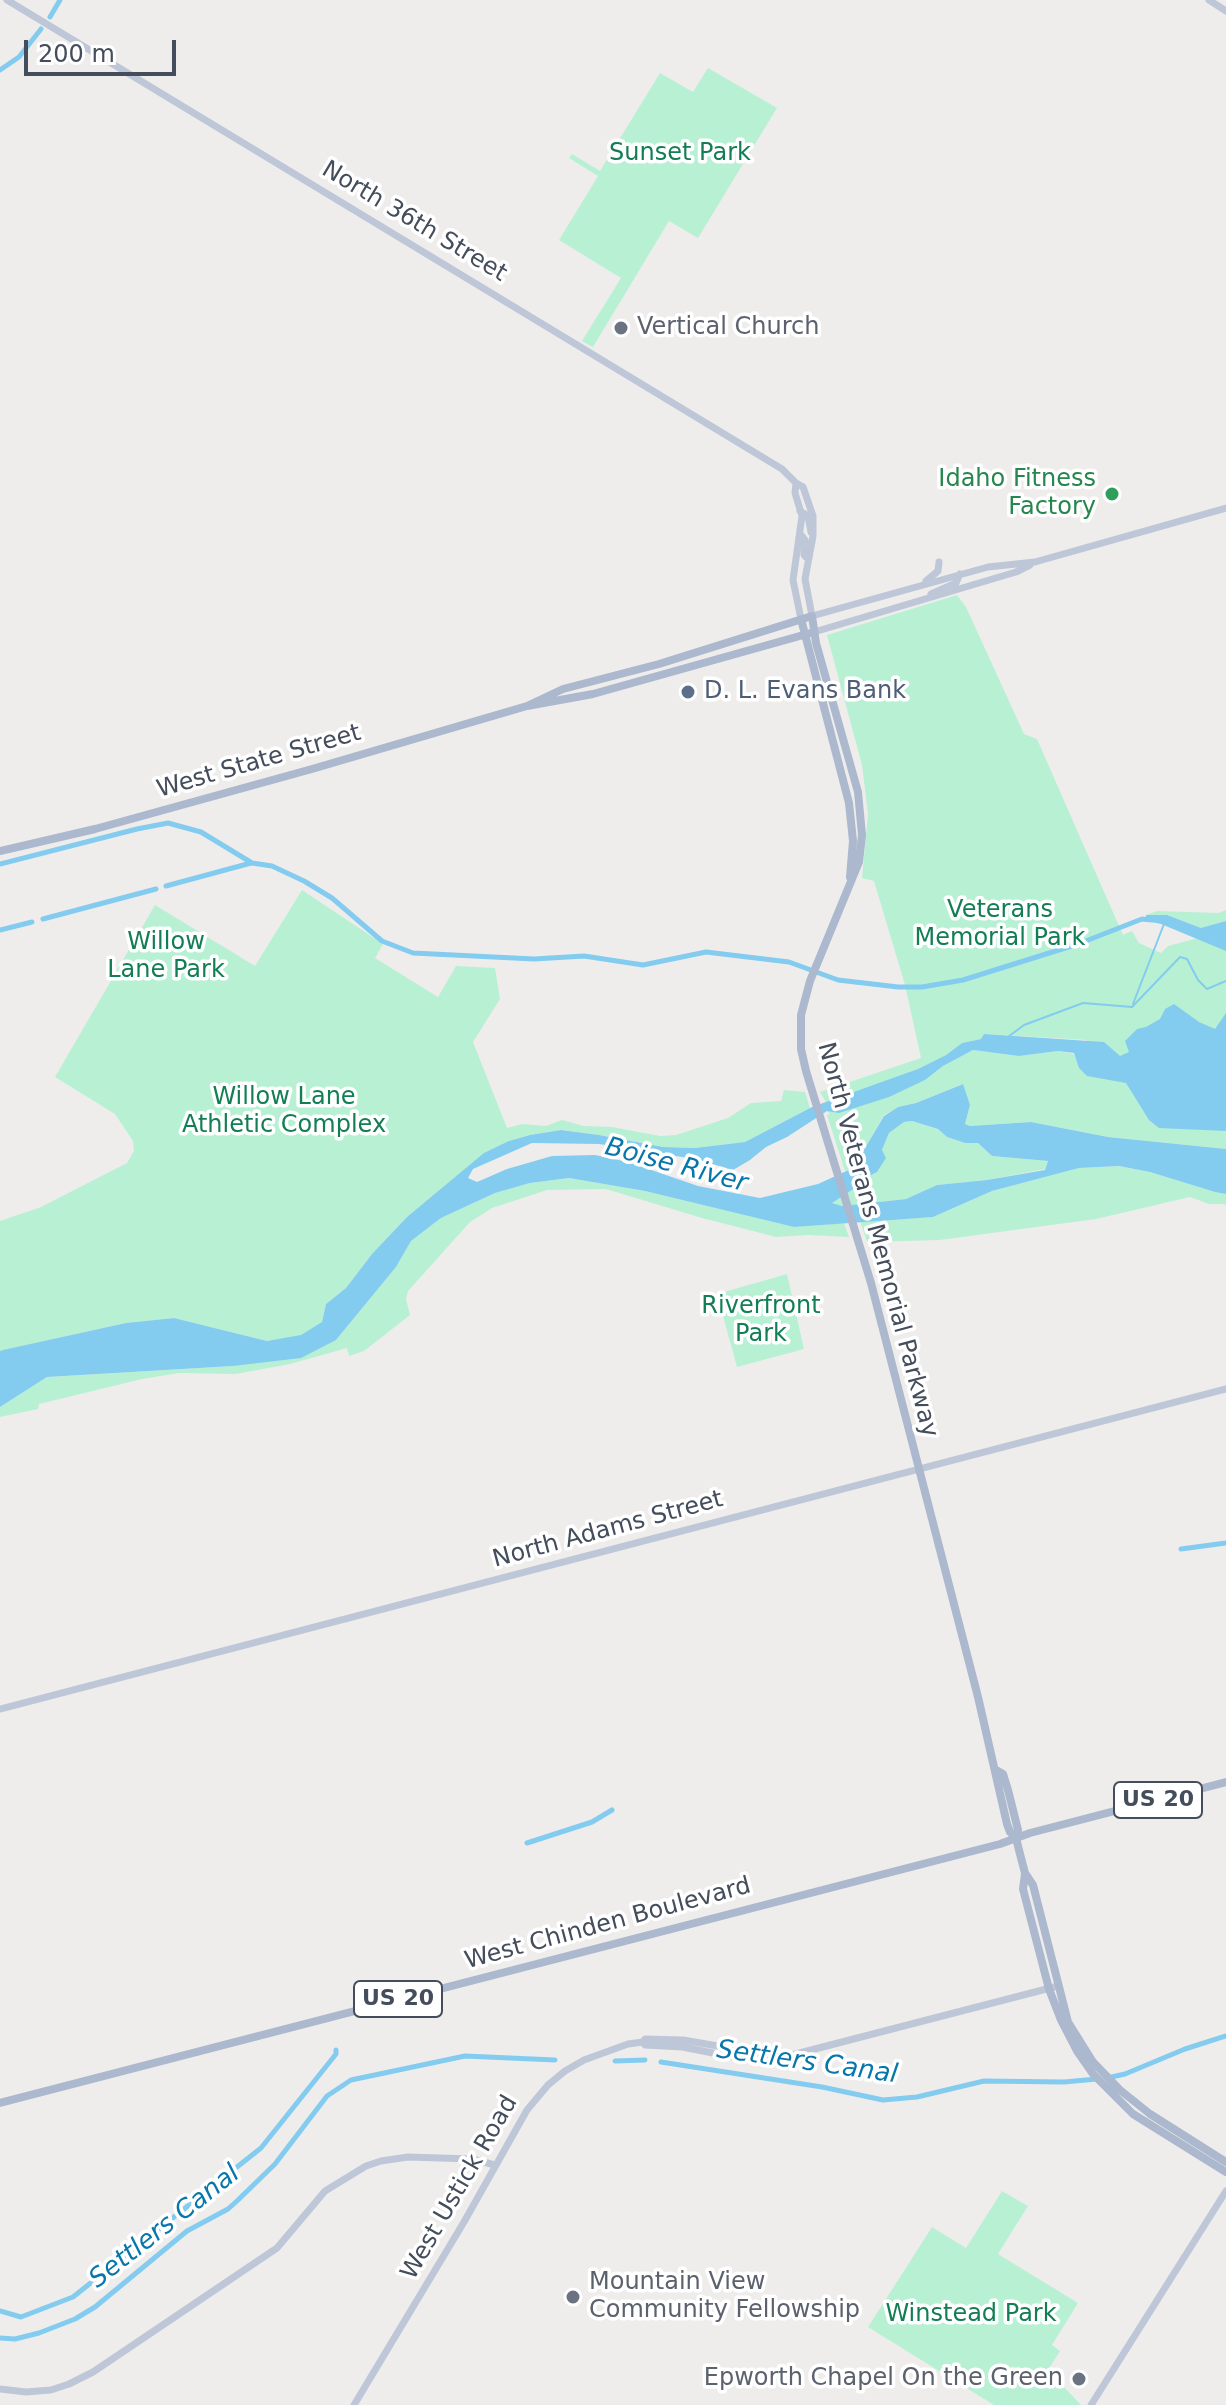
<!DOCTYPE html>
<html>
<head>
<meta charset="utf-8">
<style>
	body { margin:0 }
	#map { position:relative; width:1226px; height:2405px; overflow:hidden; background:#efedec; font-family:"DejaVu Sans",sans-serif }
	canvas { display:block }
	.scale { position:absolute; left:24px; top:40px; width:152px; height:36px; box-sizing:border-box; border:4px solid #444d5b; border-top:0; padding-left:10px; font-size:24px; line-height:28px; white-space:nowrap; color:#444d5b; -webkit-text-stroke:6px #fff; paint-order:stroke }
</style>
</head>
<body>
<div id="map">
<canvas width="1226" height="2405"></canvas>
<div class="scale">200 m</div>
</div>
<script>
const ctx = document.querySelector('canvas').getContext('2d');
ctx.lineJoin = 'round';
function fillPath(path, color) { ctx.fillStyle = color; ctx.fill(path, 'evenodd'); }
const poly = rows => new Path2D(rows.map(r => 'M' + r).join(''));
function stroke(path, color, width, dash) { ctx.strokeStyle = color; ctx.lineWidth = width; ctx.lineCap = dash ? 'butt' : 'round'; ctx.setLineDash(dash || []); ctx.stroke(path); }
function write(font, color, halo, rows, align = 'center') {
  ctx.font = font + ' "DejaVu Sans",sans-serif'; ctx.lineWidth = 7; ctx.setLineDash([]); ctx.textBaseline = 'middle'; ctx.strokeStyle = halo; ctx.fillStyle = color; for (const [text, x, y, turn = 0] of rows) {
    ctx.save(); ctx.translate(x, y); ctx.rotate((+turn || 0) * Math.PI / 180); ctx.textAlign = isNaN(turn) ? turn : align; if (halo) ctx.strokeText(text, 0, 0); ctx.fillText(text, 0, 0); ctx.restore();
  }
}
fillPath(poly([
	[708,68,777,108,698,238,669,221,593,347,582,341,621,278,559,240,598,176,569,158,572,154,600,171,660,73,693,92],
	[957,595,966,607,1024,734,1037,739,1123,935,1132,931,1139,943,1161,953,1168,946,1198,938,1211,943,1201,928,1167,915,1146,915,1157,911,1218,913,1226,910,1226,1149,1108,1137,1031,1122,970,1126,965,1124,970,1105,962,1084,916,1103,898,1107,884,1115,853,1168,845,1171,827,1115,830,1114,827,1111,925,1080,943,1066,973,1050,1019,1056,1058,1051,1074,1054,1078,1063,1087,1040,984,1034,981,1039,962,1043,946,1055,918,1069,829,1107,820,1092,921,1058,905,985,874,881,862,878,868,814,862,765,827,635],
	[302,890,383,944,375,958,438,997,456,966,495,968,500,999,473,1042,507,1128,522,1124,546,1126,562,1120,584,1126,612,1127,660,1136,676,1135,728,1118,751,1103,781,1101,784,1090,805,1092,810,1108,745,1142,695,1148,663,1147,599,1135,562,1130,530,1135,509,1141,446,1186,407,1217,372,1254,346,1288,326,1304,322,1322,301,1336,267,1341,174,1318,126,1323,0,1351,0,1221,41,1207,127,1163,134,1151,133,1141,115,1114,55,1077,155,905,255,966],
	[912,1121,938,1129,947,1137,965,1143,978,1143,992,1156,1048,1161,1045,1169,987,1180,937,1185,906,1199,842,1206,831,1203,858,1186,864,1179,877,1172,882,1150,889,1133,904,1122],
	[1119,1166,1150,1172,1215,1192,1226,1194,1226,1208,1225,1204,1209,1204,1190,1197,1096,1219,940,1240,867,1242,860,1221,933,1217,992,1191,1079,1168],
	[569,1178,645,1191,794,1227,844,1223,849,1237,808,1235,776,1237,702,1218,606,1189,547,1190,492,1208,470,1222,408,1291,406,1299,410,1315,364,1351,349,1356,347,1348,290,1364,236,1374,179,1373,142,1379,39,1404,38,1409,0,1417,0,1407,47,1377,233,1366,336,1340,396,1267,411,1241,441,1218,495,1193,530,1183],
	[787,1274,804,1349,737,1367,717,1294],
	[1002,2191,1028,2206,998,2254,1078,2303,1052,2345,1060,2351,1048,2370,1081,2405,994,2405,868,2327,932,2227,966,2248]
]), '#b8f0d4');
fillPath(poly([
	[1146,915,1167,915,1201,928,1226,921,1226,951,1161,924,1146,921],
	[1174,1004,1199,1022,1215,1029,1226,1013,1226,1131,1159,1128,1149,1120,1126,1083,1087,1076,1079,1068,1074,1053,1058,1051,1019,1056,973,1050,943,1066,925,1080,889,1097,839,1113,827,1111,787,1137,766,1147,750,1160,733,1170,695,1159,599,1144,532,1143,473,1169,468,1178,477,1182,507,1169,552,1156,595,1155,628,1162,698,1186,760,1198,818,1184,853,1168,884,1116,898,1107,916,1103,963,1084,970,1105,965,1124,970,1126,1031,1122,1108,1137,1226,1149,1226,1194,1215,1192,1150,1172,1119,1166,1079,1168,992,1191,933,1217,794,1227,645,1191,569,1178,530,1183,495,1193,441,1218,411,1241,396,1267,336,1340,301,1358,233,1366,47,1377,0,1407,0,1351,3,1350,126,1323,174,1318,267,1341,301,1335,322,1322,326,1304,346,1288,372,1254,407,1217,484,1153,509,1141,530,1135,561,1130,599,1135,663,1147,695,1148,745,1142,812,1107,918,1069,946,1055,962,1043,981,1039,984,1034,1104,1042,1120,1056,1129,1052,1125,1041,1137,1029,1146,1027,1160,1019,1165,1009],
	[912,1121,938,1129,947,1137,965,1143,978,1143,992,1156,1048,1161,1045,1170,987,1180,937,1185,906,1199,842,1206,832,1203,858,1186,864,1179,877,1172,886,1158,882,1150,889,1133,904,1122]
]), '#83ccef');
stroke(poly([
	[1133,1004,1164,924],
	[1008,1037,1024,1025,1083,1003,1132,1007,1180,957,1187,959,1198,980,1207,989,1226,981]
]), '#83ccef', 2);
stroke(poly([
	[50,17,60,0],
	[0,70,19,57,41,29],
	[0,864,137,829,168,823,201,832,252,863,272,866,304,881,332,898,382,941,413,953,534,959,584,956,643,965,706,952,789,962,838,980,898,987,922,987,963,980,1078,944,1142,919,1152,920],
	[166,886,251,863],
	[43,919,156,889],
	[0,930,32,922],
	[1181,1549,1226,1543],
	[527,1843,592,1822,612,1810],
	[615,2061,645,2060],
	[661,2062,822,2087,883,2100,917,2097,984,2081,1064,2082,1097,2079],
	[1107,2078,1125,2074,1185,2049,1226,2036],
	[0,2311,21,2317,73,2297,261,2148,336,2054,336,2050],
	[0,2338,15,2339,39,2333,75,2319,95,2307,187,2231,228,2209,238,2200,275,2164,327,2096,351,2080,465,2056,555,2060]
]), '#83ccef', 5);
stroke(poly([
	[7,0,782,469,796,483,803,487,813,516,813,536,805,579,812,616,988,567,1035,562,1226,508],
	[1209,0,1226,11],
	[796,483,795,493,802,516,793,580,801,619],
	[800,511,808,516,811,532],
	[802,536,805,540,804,555,808,559],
	[926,581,938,571,939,562],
	[931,594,956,583,960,574],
	[814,632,1016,572,1030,565],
	[0,1709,1226,1389],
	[643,2042,645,2045,682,2047,739,2058,743,2055,784,2057,1058,1986],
	[0,2389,26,2392,51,2390,69,2384,93,2372,277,2248,325,2191,366,2166,381,2161,408,2157,472,2159,495,2165],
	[354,2405,464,2222,527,2110,548,2085,565,2071,584,2060,628,2044,643,2042,645,2039,683,2040,741,2050,743,2055],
	[1091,2405,1226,2191]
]), '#bec7d7', 7);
stroke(poly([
	[801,619,849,803,853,841,850,877],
	[527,706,563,689,659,664,812,616,816,643,858,792,862,835,859,862,810,981,801,1015,801,1049,806,1071,871,1283,978,1697,1007,1824,1010,1832,1016,1838],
	[0,851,95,829,312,769,527,706,593,694,814,632],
	[996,1770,1003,1774,1008,1790,1018,1830,1016,1838,1020,1854,1025,1873,1033,1885,1068,2022,1093,2062,1120,2090,1150,2114,1226,2162],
	[1025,1874,1023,1889,1049,1989,1061,2020,1077,2051,1093,2074,1133,2114,1226,2172],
	[0,2103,1000,1844,1030,1833,1226,1782]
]), '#abb8cd', 8);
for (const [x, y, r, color] of [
	[621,328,8,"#6b7280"],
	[1112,494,8,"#2e9e5b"],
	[688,692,8,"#5c6f8a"],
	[573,2297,8,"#6b7280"],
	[1079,2379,8,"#6b7280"]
]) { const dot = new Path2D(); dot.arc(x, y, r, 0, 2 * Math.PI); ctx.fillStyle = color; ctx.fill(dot); stroke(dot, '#fff', 3); }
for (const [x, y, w] of [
	[1158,1800,88],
	[398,1999,88]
]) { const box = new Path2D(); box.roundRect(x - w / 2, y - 18, w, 36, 6); ctx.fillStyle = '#fff'; ctx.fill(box); stroke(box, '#444d5b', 2); }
write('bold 22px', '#444d5b', null, [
	["US 20",1158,1800],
	["US 20",398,1999]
]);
write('24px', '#137e55', '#fff', [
	["Sunset Park",680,154],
	["Veterans",1000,911],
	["Memorial Park",1000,939],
	["Willow",166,943],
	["Lane Park",166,971],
	["Willow Lane",284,1098],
	["Athletic Complex",284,1126],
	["Riverfront",761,1307],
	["Park",761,1335],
	["Winstead Park",971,2315]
]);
write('24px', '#444d5b', '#fff', [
	["North 36th Street",414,222,31],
	["West State Street",259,762,-16],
	["North Veterans Memorial Parkway",877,1240,75],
	["North Adams Street",608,1530,-15],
	["West Chinden Boulevard",608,1924,-15],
	["West Ustick Road",460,2188,-60]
]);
write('24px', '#5b616d', '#fff', [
	["Vertical Church",637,328],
	["Mountain View",589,2283],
	["Community Fellowship",589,2311],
	["Epworth Chapel On the Green",1063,2379,"right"]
], 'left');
write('24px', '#27864d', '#fff', [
	["Idaho Fitness",1096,480],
	["Factory",1096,508]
], 'right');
write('24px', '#4e5e75', '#fff', [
	["D. L. Evans Bank",704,692]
], 'left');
write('italic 26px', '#0776ab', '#fff', [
	["Boise River",676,1166,15],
	["Settlers Canal",807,2063,8],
	["Settlers Canal",165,2227,-38]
]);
</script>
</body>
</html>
